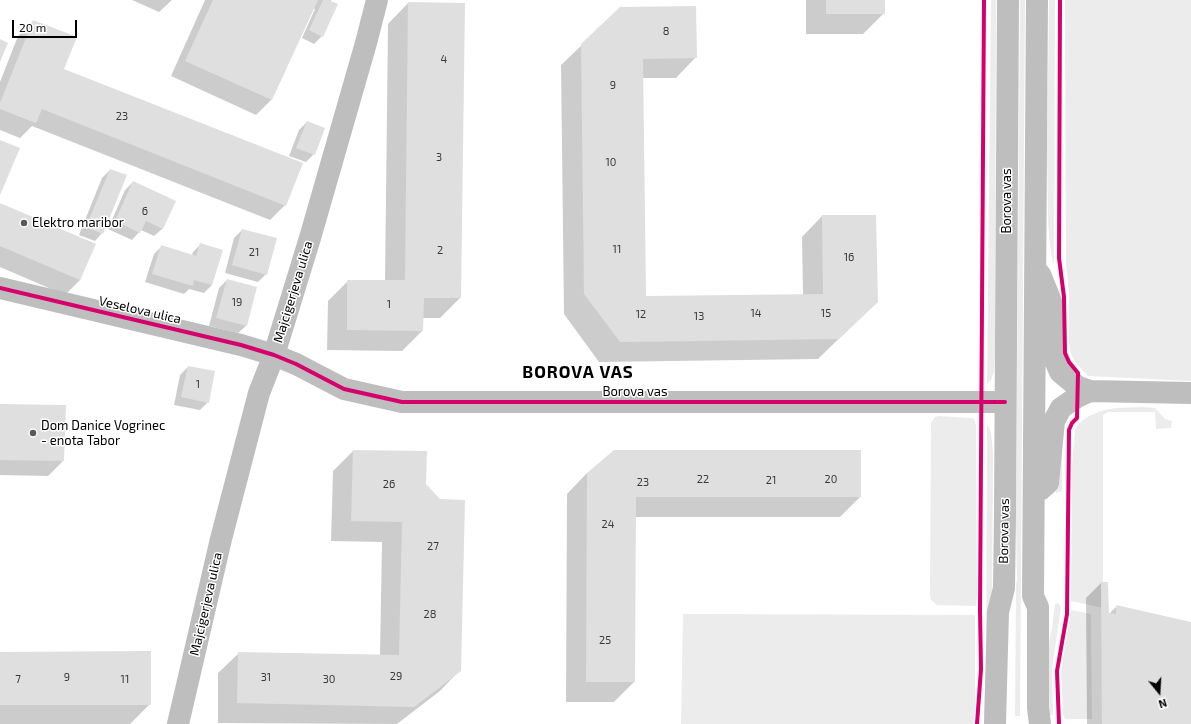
<!DOCTYPE html>
<html>
<head>
<meta charset="utf-8">
<style>
	body { margin:0 }
	#map { position:relative; width:1191px; height:724px; overflow:hidden; background:#fff; font-family:"Exo 2",sans-serif }
	canvas { display:block }
	.north { position:absolute; left:1139px; top:672px; width:40px; height:40px; -webkit-text-stroke:3px #fff; paint-order:stroke; rotate:162deg; font-size:11px; font-weight:700; line-height:16px; text-align:center; color:#000 }
	.north::after { content:''; display:block; margin:auto; width:14px; height:18px; background:#000; clip-path:polygon(50% 0,100% 100%,50% 72%,0 100%) }
	.scale { position:absolute; left:12px; top:20px; width:65px; height:18px; box-sizing:border-box; border:2px solid #000; border-top:0; padding-left:5px; font-size:12px; line-height:14px; white-space:nowrap; color:#000; -webkit-text-stroke:3px #fff; paint-order:stroke }
</style>
</head>
<body>
<div id="map">
<canvas width="1191" height="724"></canvas>
<div class="north">N</div>
<div class="scale">20 m</div>
</div>
<script>
const ctx = document.querySelector('canvas').getContext('2d');
ctx.lineJoin = 'round';
function fillPath(path, color) { ctx.fillStyle = color; ctx.fill(path, 'evenodd'); }
const poly = rows => new Path2D(rows.map(r => 'M' + r).join(''));
function stroke(path, color, width, dash) { ctx.strokeStyle = color; ctx.lineWidth = width; ctx.lineCap = dash ? 'butt' : 'round'; ctx.setLineDash(dash || []); ctx.stroke(path); }
function write(font, color, halo, rows, align = 'center') {
  ctx.font = font + ' "Exo 2",sans-serif'; ctx.lineWidth = 3; ctx.setLineDash([]); ctx.textBaseline = 'middle'; ctx.strokeStyle = halo; ctx.fillStyle = color; for (const [text, x, y, turn = 0] of rows) {
    ctx.save(); ctx.translate(x, y); ctx.rotate((+turn || 0) * Math.PI / 180); ctx.textAlign = isNaN(turn) ? turn : align; if (halo) ctx.strokeText(text, 0, 0); ctx.fillText(text, 0, 0); ctx.restore();
  }
}
fillPath(poly([
	[991,0,996,0,995,352,994,372,991,380,987,384],
	[1020,0,1025,0,1020,716,1015,716,1016,584,1017,580,1016,521],
	[1049,0,1055,0,1054,263,1053,263,1050,246,1048,220,1047,152],
	[1065,0,1191,0,1191,381,1088,376,1075,362,1071,354,1069,343,1069,293,1066,265],
	[1142,407,1155,408,1165,419,1172,421,1171,428,1156,429,1155,412,1108,412,1103,415,1103,608,1071,601,1072,465,1075,429,1078,424,1089,416,1104,410,1116,408],
	[1069,415,1063,429,1062,440,1062,491,1056,493,1057,435],
	[939,416,971,418,974,419,976,425,977,598,976,606,937,605,931,600,930,596,931,423,935,417],
	[987,424,991,432,993,451,992,607,989,716,984,715,986,670],
	[1058,603,1061,607,1052,669,1053,714,1050,716,1045,707,1048,647,1052,628,1055,604],
	[1071,610,1091,614,1092,719,1065,719,1063,714,1061,671],
	[683,614,975,615,975,710,973,724,681,724]
]), '#ececec');
fillPath(poly([
	[132,0,172,0,159,12],
	[205,0,331,0,330,2,322,36,314,44,302,38,315,9,313,8,271,100,256,115,171,76],
	[806,0,884,0,884,13,863,34,806,34],
	[408,3,460,298,440,318,422,318,422,331,402,351,327,350,328,301,348,281,385,281,388,24],
	[33,21,63,70,285,205,270,220,32,126,20,138,0,130,0,82,18,36],
	[582,45,696,57,676,78,642,78,645,297,803,295,802,237,822,216,875,216,856,322,818,359,599,362,564,314,561,65],
	[307,122,314,154,306,162,289,156,299,130],
	[110,170,102,233,95,241,79,235,102,178],
	[133,182,174,201,162,229,154,236,141,230,132,240,108,229,125,190],
	[0,204,95,244,80,280,65,295,0,267],
	[242,230,266,274,258,282,225,273,234,238],
	[201,244,222,250,212,285,204,293,189,289,184,294,145,282,154,254,162,246,192,255,193,252],
	[227,280,246,326,238,333,209,326,219,288],
	[188,367,208,402,200,410,174,405,180,375],
	[0,405,63,461,48,476,0,475],
	[353,451,425,484,460,670,440,691,397,724,218,723,218,673,239,653,380,655,382,542,331,541,333,471],
	[587,473,860,497,840,517,635,517,634,682,614,702,566,702,567,494],
	[1101,583,1108,615,1117,606,1191,624,1191,724,1087,724,1086,598],
	[0,653,150,704,130,724,0,724]
]), '#0003');
fillPath(poly([
	[213,0,318,0,272,100,185,61],
	[323,0,328,0,338,4,323,37,309,30],
	[826,0,885,0,885,14,826,14],
	[408,2,465,3,461,298,424,298,423,331,347,330,347,280,405,280],
	[696,6,697,58,643,59,646,296,823,294,822,215,876,215,878,302,839,339,620,342,584,294,581,44,620,7],
	[33,20,77,37,64,69,303,163,286,206,42,109,36,123,0,109,0,103],
	[0,39,8,43,0,62],
	[307,121,325,128,315,155,296,148],
	[0,140,20,148,0,195],
	[110,169,127,175,103,234,86,227],
	[133,181,176,201,163,229,146,221,140,233,115,221],
	[0,203,96,244,80,280,0,246],
	[242,229,277,238,267,275,232,265],
	[200,243,223,250,212,285,194,280,193,286,152,274,161,245,196,256],
	[227,279,257,287,247,326,216,318],
	[188,366,215,371,209,403,181,397],
	[0,404,66,405,64,461,0,460],
	[353,450,427,451,426,484,440,499,465,500,461,671,414,707,237,703,238,652,399,655,402,522,351,521],
	[614,450,861,450,861,497,636,497,635,682,586,682,587,473],
	[1101,582,1108,582,1109,613,1116,614,1116,605,1191,622,1191,724,1102,724],
	[151,651,151,705,0,705,0,652]
]), '#dfdfdf');
stroke(poly([
	[1037,0,1033,596,1038,607,1038,708,1040,724],
	[1040,274,1052,304,1054,358,1060,372,1078,387,1090,391,1191,393],
	[0,288,241,345,274,355,296,364,344,389,402,402,1005,402],
	[1040,490,1048,483,1054,421,1061,408,1077,397,1090,391],
	[178,724,221,539,259,393,274,355,310,238,366,43,377,0],
	[995,724,998,612,1004,588,1005,515,1008,0]
]), '#bebebe', 22);
stroke(poly([
	[0,288,241,345,274,355,296,364,344,389,402,402,1005,402],
	[977,724,981,669,980,610,984,0],
	[1059,724,1057,671,1067,614,1069,430,1072,423,1077,418,1078,373,1069,362,1065,353,1064,297,1059,258,1060,0]
]), '#d6006c', 4);
for (const [x, y, r, color] of [
	[24,223,4,"#595959"],
	[33,433,4,"#595959"]
]) { const dot = new Path2D(); dot.arc(x, y, r, 0, 2 * Math.PI); ctx.fillStyle = color; ctx.fill(dot); stroke(dot, '#fff', 1.5); }
write('11px', '#383838', null, [
	["8",666,31],
	["4",444,59],
	["9",613,85],
	["23",122,116],
	["3",439,157],
	["10",611,162],
	["6",145,211],
	["11",617,249],
	["2",440,250],
	["21",254,252],
	["16",849,257],
	["19",237,302],
	["1",389,304],
	["14",756,313],
	["15",826,313],
	["12",641,314],
	["13",699,316],
	["1",198,384],
	["22",703,479],
	["20",831,479],
	["21",771,480],
	["23",643,482],
	["26",389,484],
	["24",608,524],
	["27",433,546],
	["28",430,614],
	["25",605,640],
	["29",396,676],
	["9",67,677],
	["31",266,677],
	["7",18,679],
	["11",125,679],
	["30",329,679]
]);
write('13px', '#000', '#fff', [
	["Borova vas",1007,201,-90],
	["Majcigerjeva ulica",293,292,-73],
	["Veselova ulica",140,310,13],
	["Borova vas",635,392],
	["Borova vas",1004,531,-89],
	["Majcigerjeva ulica",206,604,-77]
]);
write('13px', '#000', '#fff', [
	["Elektro maribor",32,223],
	["Dom Danice Vogrinec",41,426],
	["- enota Tabor",41,441]
], 'left');
ctx.letterSpacing = '1px';
write('bold 17px', '#000', '#fff', [
	["BOROVA VAS",578,372]
]);
ctx.letterSpacing = '0px';
</script>
</body>
</html>
